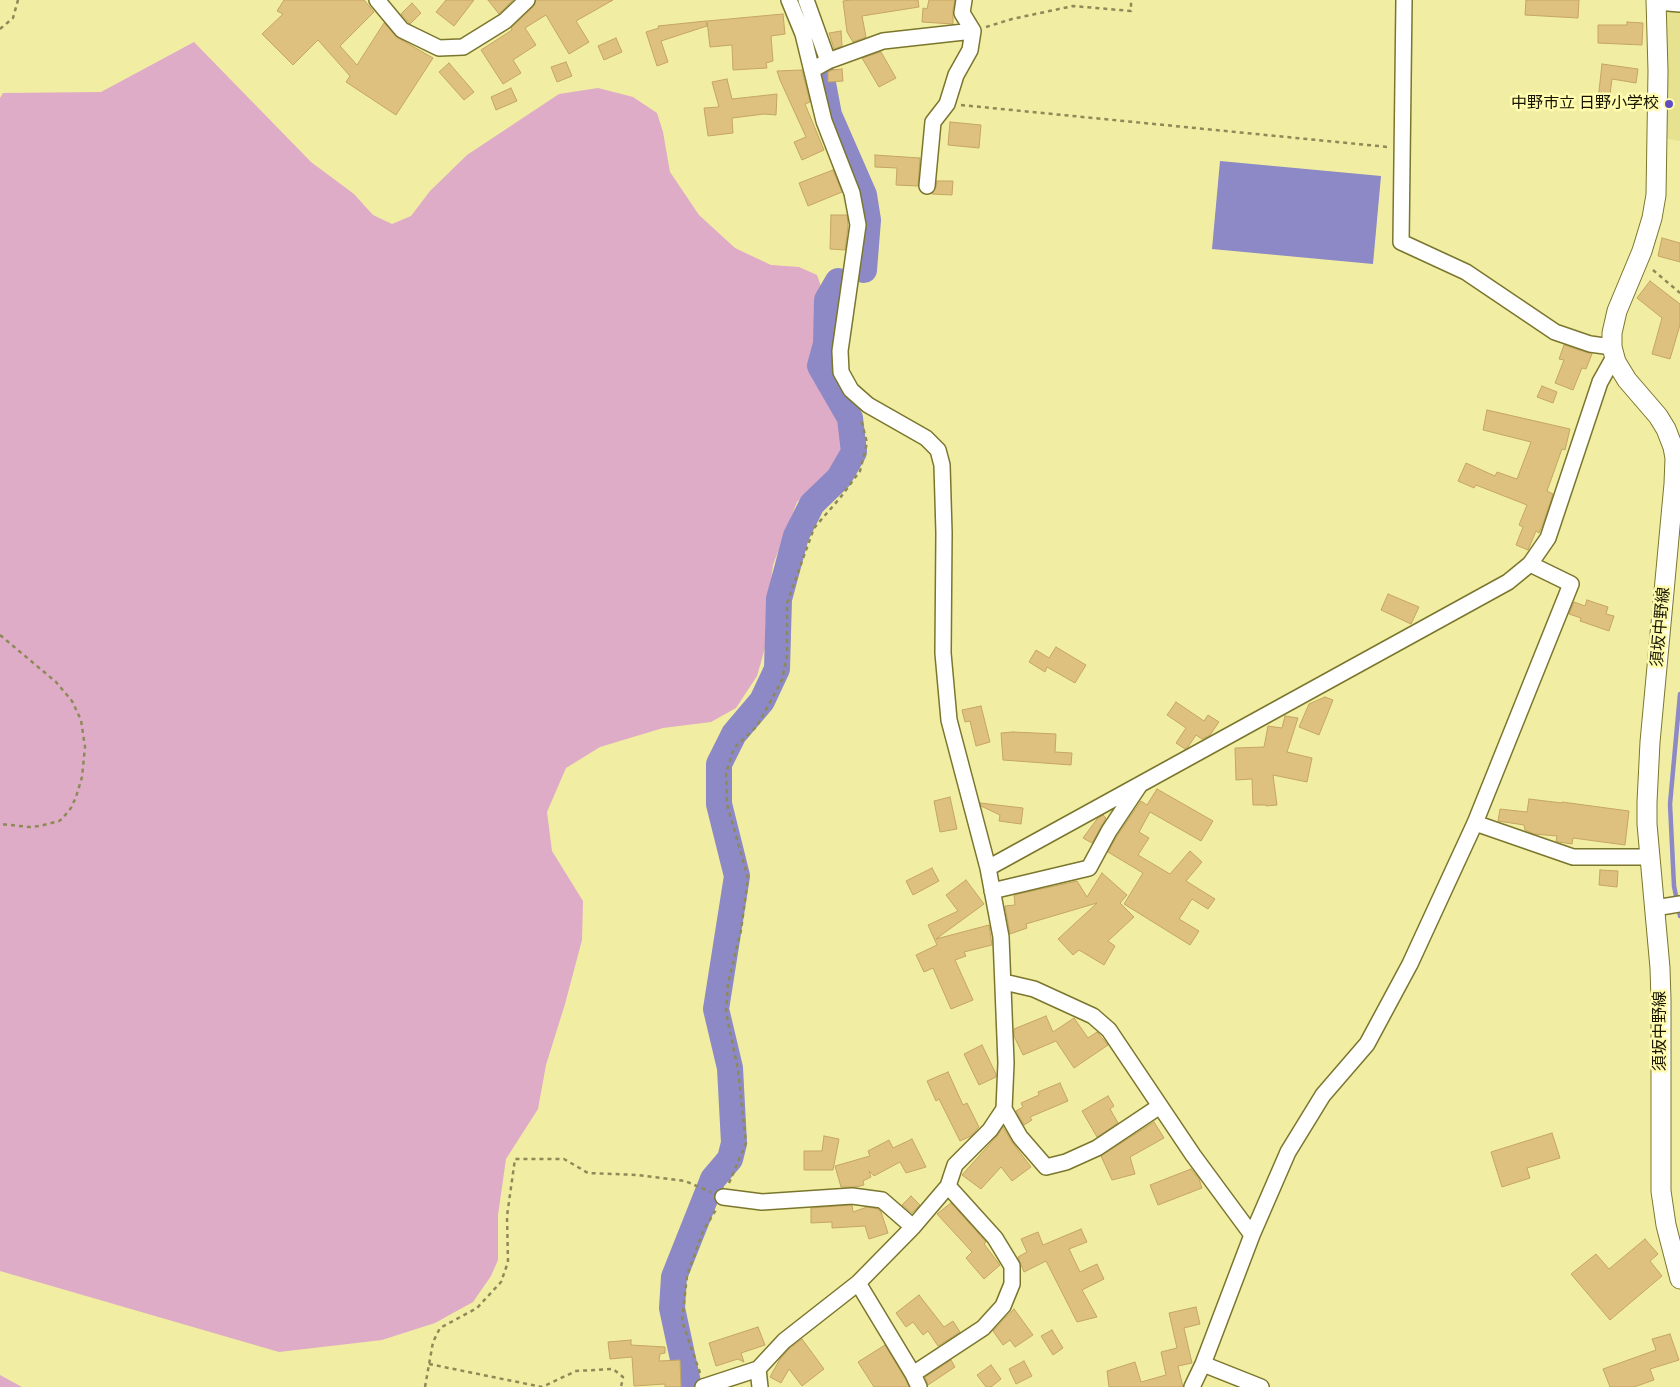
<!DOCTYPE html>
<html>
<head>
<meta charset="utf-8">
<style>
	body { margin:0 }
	canvas { display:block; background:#f1eda2 }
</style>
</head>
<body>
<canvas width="1680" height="1387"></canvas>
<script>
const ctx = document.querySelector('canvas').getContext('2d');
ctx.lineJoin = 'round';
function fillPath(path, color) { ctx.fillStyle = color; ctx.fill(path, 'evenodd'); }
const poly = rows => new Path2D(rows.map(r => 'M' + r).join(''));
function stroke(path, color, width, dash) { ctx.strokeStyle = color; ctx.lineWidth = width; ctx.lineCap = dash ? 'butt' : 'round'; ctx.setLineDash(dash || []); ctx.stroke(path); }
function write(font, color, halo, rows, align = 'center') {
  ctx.font = font + ' "Space Grotesk","Noto Sans JP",sans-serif'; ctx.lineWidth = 5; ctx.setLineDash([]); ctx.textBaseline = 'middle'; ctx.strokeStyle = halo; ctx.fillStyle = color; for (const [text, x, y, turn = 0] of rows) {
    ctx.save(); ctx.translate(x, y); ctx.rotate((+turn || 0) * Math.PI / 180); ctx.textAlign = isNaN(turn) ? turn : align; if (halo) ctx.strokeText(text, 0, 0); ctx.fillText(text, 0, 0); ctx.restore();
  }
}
fillPath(poly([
	[1656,0,1680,0,1680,141,1658,137]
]), '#e6e28f');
fillPath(poly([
	[194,42,311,162,354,194,373,215,392,224,411,216,430,191,467,155,559,94,598,88,633,97,657,113,663,132,670,172,699,215,735,248,771,265,799,267,817,275,823,292,818,323,817,342,811,364,840,422,846,449,831,471,797,502,773,565,766,614,765,648,757,676,736,708,711,722,663,728,600,747,566,768,547,812,552,851,583,901,582,940,565,1004,546,1065,538,1109,506,1159,498,1215,498,1260,491,1276,473,1302,435,1323,382,1340,279,1352,0,1271,0,98,3,93,101,92],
	[0,1375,22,1387,0,1387]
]), '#deacc7');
fillPath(poly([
	[1220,161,1381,176,1373,264,1212,249]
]), '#8c89c6');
stroke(poly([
	[1680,694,1670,804,1674,886,1680,916]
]), '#8c89c6', 4.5);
stroke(poly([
	[798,0,818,57,829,115,864,195,868,220,864,270],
	[689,1387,672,1308,674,1277,713,1179,730,1159,734,1143,730,1068,716,1009,737,876,719,804,719,764,734,734,762,701,777,669,779,599,796,536,812,504,839,478,854,452,850,418,820,366,826,344,827,300,838,281]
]), '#8c89c6', 26);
const building = poly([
	[284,0,364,0,374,12,340,46,357,65,384,23,398,38,433,58,396,115,346,82,350,76,318,40,293,65,262,34,283,14,277,11,284,0],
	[446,0,474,0,454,26,436,12,446,0],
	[488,0,513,0,499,14,488,0],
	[536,0,613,0,576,21,589,42,569,54,546,15,525,28,536,45,513,60,521,73,503,84,481,50,512,30,511,28,533,7,536,0],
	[850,0,918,0,919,7,862,16,866,37,853,42,847,32,843,1,850,0],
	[929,0,955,0,953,10,953,24,922,22,923,8,927,9,929,0],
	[1526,0,1579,0,1578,18,1525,15,1526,0],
	[412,3,421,13,410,24,401,14,412,3],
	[783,14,785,34,771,36,773,61,766,63,767,68,733,70,732,45,710,47,707,21,783,14],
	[706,21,707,26,661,41,668,62,657,66,646,32,659,28,658,26,706,21],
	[1627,22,1643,23,1642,45,1598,43,1598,25,1627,25,1627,22],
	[841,31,842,46,834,49,829,33,841,31],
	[616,38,622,52,604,60,598,46,616,38],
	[881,52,896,78,879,87,862,58,881,52],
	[566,62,572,76,557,82,551,67,566,62],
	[449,63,474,92,464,100,439,72,449,63],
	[1602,64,1638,69,1636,83,1612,79,1609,102,1598,100,1602,64],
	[842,69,843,81,828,82,828,72,832,70,842,69],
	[802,70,810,102,805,104,824,150,802,160,794,142,806,137,780,80,777,71,802,70],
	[727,79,732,99,777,94,776,115,764,114,732,118,733,133,708,136,704,108,719,107,712,82,727,79],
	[511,88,517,101,496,110,491,97,511,88],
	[950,122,981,125,979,148,948,145,950,122],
	[875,155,920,158,918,186,896,185,897,168,875,167,875,155],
	[833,170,842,192,808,206,799,183,833,170],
	[937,181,953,181,952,195,932,194,936,187,937,181],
	[831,215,847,215,848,226,845,250,830,249,831,215],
	[1662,238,1680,243,1680,262,1658,256,1662,238],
	[1650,281,1680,304,1680,325,1670,359,1652,354,1662,318,1637,298,1650,281],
	[1564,345,1592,354,1586,369,1582,368,1573,390,1555,383,1564,360,1559,359,1564,345],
	[1542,386,1557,392,1553,403,1537,397,1542,386],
	[1487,410,1570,429,1565,450,1562,449,1547,491,1553,494,1544,521,1539,533,1536,531,1528,550,1516,545,1523,527,1519,525,1527,505,1476,485,1474,488,1458,481,1466,463,1495,476,1497,472,1517,479,1531,442,1483,430,1487,410],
	[1388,594,1419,607,1411,624,1381,610,1388,594],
	[1587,600,1608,607,1606,614,1614,616,1609,631,1580,621,1581,618,1569,614,1574,602,1585,606,1587,600],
	[1056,647,1086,665,1075,683,1047,667,1045,672,1029,662,1036,650,1049,658,1056,647],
	[1325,697,1333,700,1319,735,1299,727,1309,704,1325,697],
	[1176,702,1204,721,1208,715,1219,722,1210,735,1202,739,1196,735,1188,747,1185,749,1176,743,1186,728,1167,715,1176,702],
	[981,706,990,742,976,746,970,721,965,722,962,710,981,706],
	[1285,716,1298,718,1287,752,1312,758,1307,782,1273,775,1277,805,1266,806,1266,805,1253,805,1252,779,1236,780,1235,748,1264,747,1268,726,1282,728,1285,716],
	[1013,732,1056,734,1055,752,1072,753,1071,765,1003,760,1001,733,1013,732],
	[1157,789,1213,821,1201,841,1150,812,1139,832,1149,838,1138,855,1170,874,1190,851,1202,862,1186,881,1215,899,1208,909,1192,899,1179,919,1199,931,1190,945,1124,904,1143,873,1108,852,1117,836,1141,801,1147,805,1157,789],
	[950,797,957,829,940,832,934,801,950,797],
	[1529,799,1562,803,1562,802,1629,811,1625,845,1573,838,1572,844,1559,842,1556,841,1557,836,1534,834,1525,830,1524,825,1498,821,1500,809,1527,812,1529,799],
	[980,803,1023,808,1021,824,999,821,1000,815,981,806,980,803],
	[1103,815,1106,818,1092,843,1083,838,1097,819,1103,815],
	[932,868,939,881,913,895,906,881,932,868],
	[1600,870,1618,871,1617,887,1599,885,1600,870],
	[1102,873,1127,895,1120,903,1134,917,1108,941,1115,946,1104,965,1079,950,1073,955,1058,939,1097,903,1026,924,1027,928,1010,934,1005,906,1015,905,1014,895,1077,881,1087,897,1102,873],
	[966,880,984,904,936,939,989,925,992,945,964,952,966,956,955,960,973,1000,951,1009,933,968,924,972,916,955,937,945,928,925,958,911,946,895,966,880],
	[1046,1016,1053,1032,1074,1018,1088,1038,1097,1032,1108,1045,1074,1068,1056,1041,1023,1055,1014,1036,1014,1029,1046,1016],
	[982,1045,996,1074,996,1077,979,1085,964,1054,982,1045],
	[948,1072,963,1105,967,1103,979,1127,971,1136,960,1141,939,1099,936,1101,927,1081,948,1072],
	[1060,1083,1068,1101,1030,1117,1032,1120,1024,1125,1016,1111,1023,1107,1021,1103,1039,1095,1038,1092,1060,1083],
	[1108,1096,1114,1106,1110,1109,1118,1123,1097,1137,1082,1111,1108,1096],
	[1154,1122,1164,1138,1130,1157,1135,1174,1112,1180,1101,1156,1154,1122],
	[1003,1127,1012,1142,1031,1167,1012,1181,1001,1167,981,1189,962,1175,997,1136,1003,1127],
	[1552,1133,1560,1158,1527,1168,1530,1178,1502,1187,1491,1152,1552,1133],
	[824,1136,839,1139,833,1170,804,1170,804,1151,822,1151,824,1136],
	[912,1139,926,1167,906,1173,900,1162,874,1176,869,1171,871,1177,863,1181,864,1185,856,1187,841,1187,835,1166,870,1156,868,1151,889,1140,893,1148,912,1139],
	[1191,1169,1199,1179,1202,1188,1158,1205,1150,1185,1191,1169],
	[911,1196,920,1205,912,1213,902,1205,911,1196],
	[951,1203,986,1242,984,1244,1000,1265,984,1279,966,1258,972,1252,937,1214,951,1203],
	[852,1205,853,1212,867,1207,878,1209,881,1212,888,1233,869,1239,865,1226,832,1228,832,1222,811,1223,811,1208,852,1205],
	[1081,1229,1087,1242,1069,1249,1080,1272,1097,1264,1104,1279,1082,1290,1097,1317,1077,1322,1046,1261,1024,1272,1018,1257,1027,1252,1021,1239,1038,1232,1043,1245,1081,1229],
	[1645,1239,1658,1254,1650,1261,1662,1276,1610,1320,1571,1274,1596,1254,1609,1269,1645,1239],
	[919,1295,944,1327,953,1321,960,1332,938,1346,928,1331,923,1335,913,1322,906,1327,896,1313,919,1295],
	[1196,1307,1200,1324,1184,1328,1192,1363,1178,1366,1183,1387,1109,1387,1107,1371,1135,1362,1141,1382,1166,1375,1161,1352,1177,1348,1169,1313,1196,1307],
	[1014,1309,1033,1335,1015,1347,1010,1340,1003,1345,993,1331,1014,1309],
	[758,1327,765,1345,741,1353,744,1362,738,1359,716,1366,709,1343,758,1327],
	[1052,1330,1063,1348,1053,1355,1041,1336,1052,1330],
	[1670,1334,1679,1360,1650,1369,1654,1380,1634,1387,1610,1387,1603,1369,1656,1350,1652,1339,1670,1334],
	[802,1339,824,1369,802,1386,789,1369,781,1383,770,1377,780,1359,790,1348,802,1339],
	[631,1340,631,1345,665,1347,665,1353,660,1354,659,1361,680,1360,681,1387,665,1387,665,1384,634,1386,632,1357,610,1359,608,1342,631,1340],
	[885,1345,905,1378,909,1387,874,1387,858,1362,885,1345],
	[951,1360,955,1367,928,1385,925,1377,951,1360],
	[1024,1361,1032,1376,1016,1384,1009,1369,1024,1361],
	[991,1365,1001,1379,991,1387,986,1387,977,1375,991,1365]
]);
fillPath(building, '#dec07f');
stroke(building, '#c5a661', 1);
const minor = poly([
	[377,0,402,30,439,48,463,47,505,21,527,0],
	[806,0,828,61],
	[1404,0,1401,242,1466,272,1555,332,1590,344,1612,347],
	[1656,2,1680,4],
	[812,70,828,61,883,41,973,31],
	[927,186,933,122,947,104,956,75,970,50,973,31,962,13,964,0],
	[1475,823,1573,857,1649,857],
	[988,868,1508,582,1530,564,1548,538,1600,382,1614,357],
	[992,891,1089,868,1109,831,1139,786],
	[1655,908,1680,904],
	[1004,982,1034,989,1093,1016,1109,1030,1193,1155,1252,1235],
	[1004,1109,1020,1137,1046,1167,1066,1162,1097,1148,1160,1106],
	[723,1197,762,1202,852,1196,882,1200,913,1227],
	[858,1283,913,1374],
	[703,1387,758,1369],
	[760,1387,758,1369,784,1341,858,1283,913,1227,948,1186,955,1165,990,1130,1004,1109,1006,1063,1001,937,988,868,949,720,943,653,944,533,942,465,938,450,926,438,868,405,851,390,841,372,840,351,858,225,852,193,824,121,803,34,789,0],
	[919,1387,913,1374,983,1328,1003,1306,1012,1284,1012,1266,995,1238,948,1186],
	[1192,1387,1203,1364],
	[1261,1387,1203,1364,1252,1235,1288,1152,1323,1095,1367,1044,1410,964,1475,823,1571,584,1530,564]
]);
const major = poly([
	[1656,0,1658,71,1656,195,1652,218,1642,251,1617,311,1612,333,1612,347,1616,362,1627,380,1658,416,1666,429,1673,447,1675,458,1674,484,1650,742,1647,802,1647,824,1660,968,1661,1000,1661,1191,1666,1225,1680,1279]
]);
stroke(minor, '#7b762d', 18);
stroke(major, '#7b762d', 21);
stroke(poly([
	[986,27,1012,19,1073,6,1131,11,1131,0],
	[0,29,13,18,18,0],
	[961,105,1388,147],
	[1653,270,1680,293],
	[0,635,56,682,72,701,81,720,85,747,82,777,76,797,71,808,62,819,59,821,40,826,30,827,0,824],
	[729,1183,746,1143,738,1070,726,1012,728,984,741,930,748,878,727,804,726,773,734,748,757,726,782,680,787,656,787,603,814,528,840,498,860,471,867,443,861,419],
	[429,1364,542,1387,576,1371,613,1369,623,1377,621,1387],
	[700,1373,682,1321,687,1276,703,1231,717,1208],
	[425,1387,433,1342,440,1328,477,1308,501,1282,508,1262,507,1216,515,1159,564,1159,588,1173,638,1175,685,1181,711,1192]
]), '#8d8a58', 2.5, [4, 4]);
stroke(minor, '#fff', 15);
stroke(major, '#fff', 19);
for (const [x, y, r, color] of [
	[1669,104,5,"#5f4bc3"]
]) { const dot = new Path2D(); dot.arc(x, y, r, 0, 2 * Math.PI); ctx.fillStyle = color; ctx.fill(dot); stroke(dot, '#fffbaf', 2); }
write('16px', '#171500', '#fffbaf', [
	["中野市立 日野小学校",1659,104]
], 'right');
write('16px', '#171500', '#fffbaf', [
	["須坂中野線",1661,627,-85],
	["須坂中野線",1661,1031,-90]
]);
</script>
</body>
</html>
